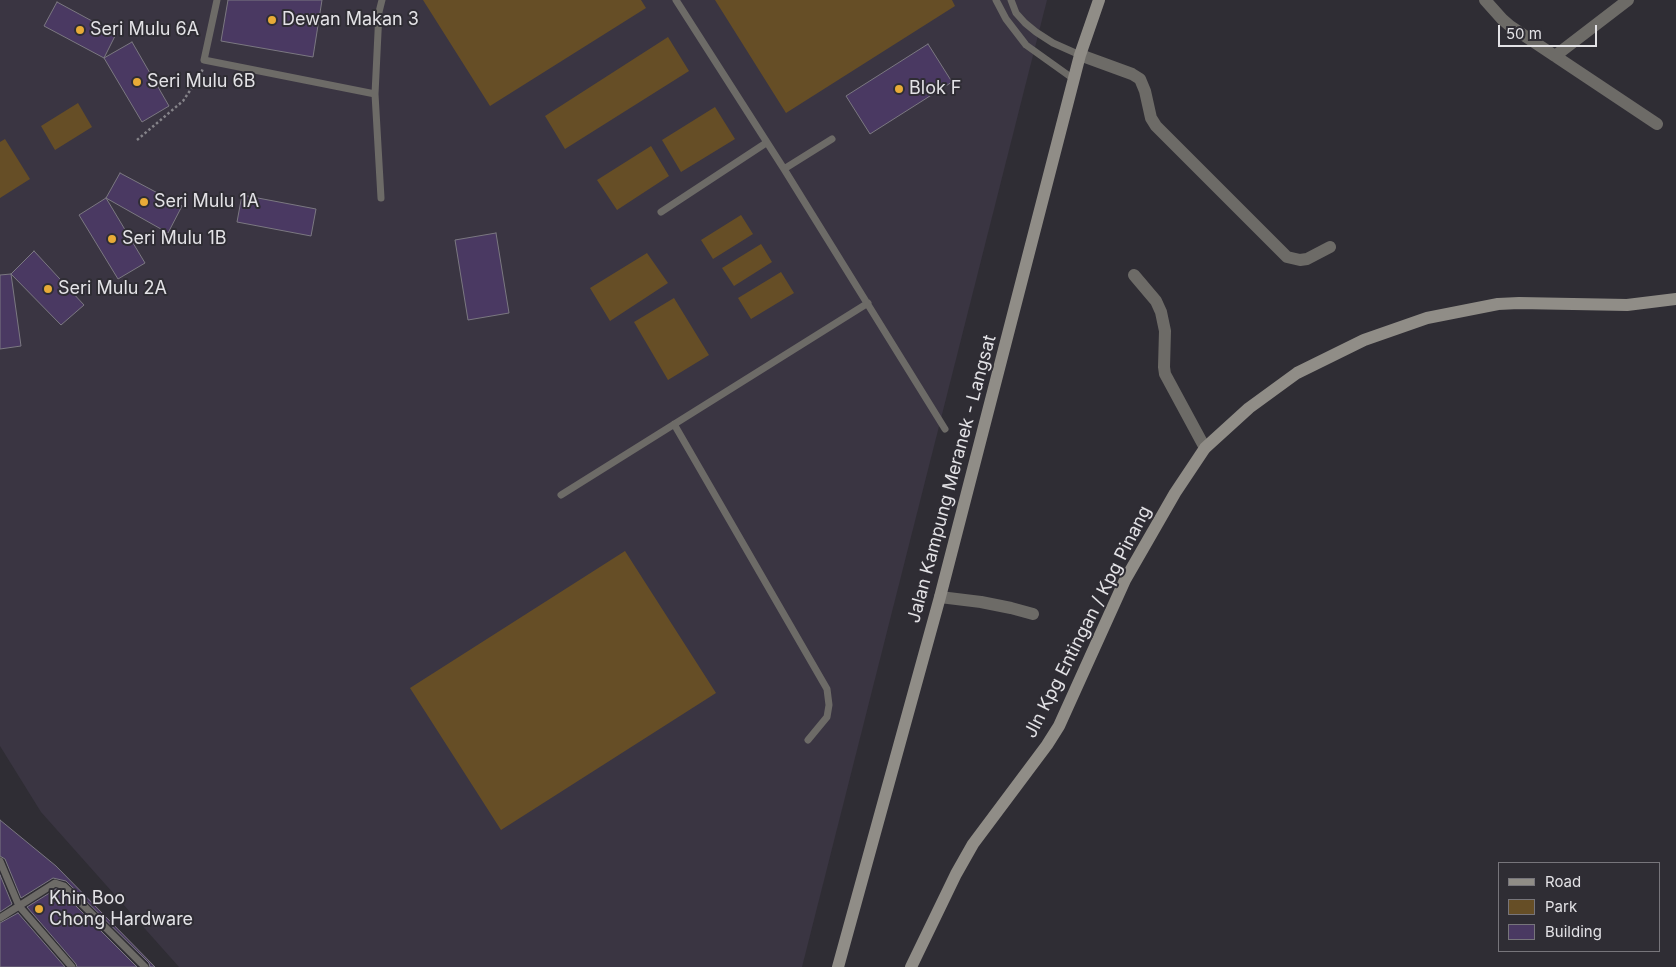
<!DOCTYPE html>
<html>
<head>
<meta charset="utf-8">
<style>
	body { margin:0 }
	#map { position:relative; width:1676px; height:967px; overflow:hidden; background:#2f2d34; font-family:Inter,sans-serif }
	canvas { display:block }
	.legend { position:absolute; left:1498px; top:862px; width:162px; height:90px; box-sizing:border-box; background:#2f2d34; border:1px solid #77757b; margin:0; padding:6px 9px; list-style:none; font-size:15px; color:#e3e2e6 }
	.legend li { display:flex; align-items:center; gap:10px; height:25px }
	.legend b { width:25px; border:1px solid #77757b }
	.scale { position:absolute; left:1498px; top:25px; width:99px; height:22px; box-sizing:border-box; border:2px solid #e3e2e6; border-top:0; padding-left:6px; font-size:15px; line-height:18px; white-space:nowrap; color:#e3e2e6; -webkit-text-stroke:4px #2f2d34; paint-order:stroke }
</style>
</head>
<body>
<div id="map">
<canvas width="1676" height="967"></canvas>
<ul class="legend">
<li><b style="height:6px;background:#908d87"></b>Road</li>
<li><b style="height:14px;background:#664e26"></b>Park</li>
<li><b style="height:14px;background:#4a3962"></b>Building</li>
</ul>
<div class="scale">50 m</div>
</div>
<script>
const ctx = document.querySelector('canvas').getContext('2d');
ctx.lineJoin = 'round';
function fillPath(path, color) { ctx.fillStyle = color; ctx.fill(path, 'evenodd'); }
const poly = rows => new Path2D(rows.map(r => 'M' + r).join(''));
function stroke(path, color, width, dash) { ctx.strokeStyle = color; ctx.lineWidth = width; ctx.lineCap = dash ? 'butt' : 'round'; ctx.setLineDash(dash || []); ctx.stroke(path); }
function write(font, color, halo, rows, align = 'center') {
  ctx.font = font + ' Inter,sans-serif'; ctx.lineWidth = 4; ctx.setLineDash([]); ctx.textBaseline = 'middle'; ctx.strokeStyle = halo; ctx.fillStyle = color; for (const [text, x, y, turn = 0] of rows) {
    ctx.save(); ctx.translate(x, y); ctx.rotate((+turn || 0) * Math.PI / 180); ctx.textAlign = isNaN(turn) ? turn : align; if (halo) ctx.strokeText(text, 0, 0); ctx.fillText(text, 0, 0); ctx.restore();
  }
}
fillPath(poly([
	[0,0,1047,0,802,967,179,967,41,812,0,746]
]), '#3a3542');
fillPath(poly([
	[423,0,641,0,646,8,490,106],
	[715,0,952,0,955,6,786,113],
	[668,37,689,71,565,149,545,116],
	[78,103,92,127,55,150,41,126],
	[715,107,735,139,681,172,662,140],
	[5,139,30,179,0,198,0,142],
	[651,146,669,176,617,210,597,180],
	[741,215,753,234,713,259,701,240],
	[761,244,772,262,734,286,722,268],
	[647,253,668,283,610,321,590,288],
	[781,272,794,293,751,319,738,298],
	[674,298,709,355,668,380,634,322],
	[625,551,716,693,501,830,410,688]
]), '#664e26');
const building = poly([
	[228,0,322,0,313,57,221,41,228,0],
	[57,2,116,34,104,58,44,26,57,2],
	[132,42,169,106,142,122,104,58,132,42],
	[928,44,952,82,870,134,846,96,928,44],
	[120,173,182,206,168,233,106,198,120,173],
	[242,195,316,209,311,236,237,222,242,195],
	[106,198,145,263,118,279,79,215,106,198],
	[496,233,509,313,468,320,455,240,496,233],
	[34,251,84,305,61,325,11,274,34,251],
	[11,274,21,346,0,349,0,275,11,274],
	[0,820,56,866,155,967,150,967,149,963,66,881,53,878,21,898,5,859,0,856,0,820],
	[0,875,12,904,0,912,0,875],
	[56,889,61,891,137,967,77,967,76,964,27,907,56,889],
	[18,913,65,967,0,967,0,923,18,913]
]);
fillPath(building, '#4a3962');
stroke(building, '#7b7881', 1);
stroke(poly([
	[137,140,183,101,201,74,203,68]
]), '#858389', 2.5, [2.5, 2.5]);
stroke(poly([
	[217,0,204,60,375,94],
	[676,0,784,169,945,429],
	[996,0,1006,19,1026,45,1075,80],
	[1011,0,1016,13,1025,23,1036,32,1053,43,1080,55],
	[784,169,832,139],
	[381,198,375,94,379,12,382,0],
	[661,212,766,143],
	[674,424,827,689,829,705,827,717,808,740],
	[561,495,868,303],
	[0,861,19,906,0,918],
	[72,967,19,906,55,883,64,886,145,967]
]), '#6d6b67', 7);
stroke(poly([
	[1485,0,1502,19,1510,26,1657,124],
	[1080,55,1132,74,1140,79,1145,91,1151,118,1156,126,1287,257,1300,260,1307,259,1330,247],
	[1555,56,1628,0],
	[1134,275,1156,301,1161,312,1165,331,1164,367,1165,374,1205,448],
	[940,597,981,602,1011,608,1033,614]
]), '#6d6b67', 12);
stroke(poly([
	[838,967,940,597,1080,55,1099,0],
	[911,967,956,874,973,844,1047,745,1059,726,1125,580,1175,493,1205,448,1249,408,1297,373,1364,340,1427,318,1498,304,1519,303,1627,305,1676,299]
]), '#908d87', 12);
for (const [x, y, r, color] of [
	[272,20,5,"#e8ab37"],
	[80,30,5,"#e8ab37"],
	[137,82,5,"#e8ab37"],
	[899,89,5,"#e8ab37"],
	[144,202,5,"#e8ab37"],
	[112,239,5,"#e8ab37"],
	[48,289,5,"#e8ab37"],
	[39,909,5,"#e8ab37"]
]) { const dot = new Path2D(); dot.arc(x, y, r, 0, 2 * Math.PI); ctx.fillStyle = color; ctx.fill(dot); stroke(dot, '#2f2d34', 2); }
write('18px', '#e3e2e6', '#2f2d34', [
	["Dewan Makan 3",282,20],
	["Seri Mulu 6A",90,30],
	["Seri Mulu 6B",147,82],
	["Blok F",909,89],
	["Seri Mulu 1A",154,202],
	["Seri Mulu 1B",122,239],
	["Seri Mulu 2A",58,289],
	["Khin Boo",49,899],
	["Chong Hardware",49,920]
], 'left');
write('18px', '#e3e2e6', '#2f2d34', [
	["Jalan Kampung Meranek - Langsat",952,479,-75],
	["Jln Kpg Entingan / Kpg Pinang",1088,622,-63]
]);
</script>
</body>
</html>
